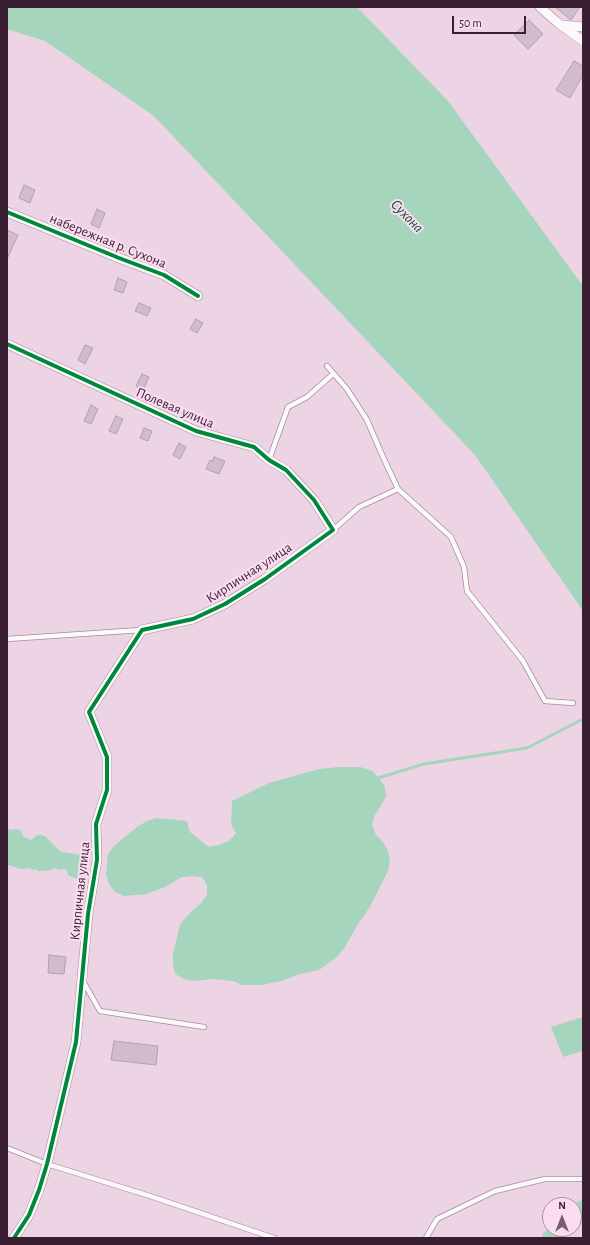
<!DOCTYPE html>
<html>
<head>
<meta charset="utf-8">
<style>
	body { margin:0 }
	#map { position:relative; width:590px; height:1245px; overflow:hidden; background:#ecd4e4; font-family:"Alegreya Sans",sans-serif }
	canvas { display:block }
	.frame { position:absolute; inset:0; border:8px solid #3a1e31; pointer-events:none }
	.north { position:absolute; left:542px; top:1197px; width:40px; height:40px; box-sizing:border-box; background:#fbdcf0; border:1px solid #ae90a4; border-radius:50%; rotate:0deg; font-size:11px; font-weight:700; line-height:16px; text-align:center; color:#3a1e31 }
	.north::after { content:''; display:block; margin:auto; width:14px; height:18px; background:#785e70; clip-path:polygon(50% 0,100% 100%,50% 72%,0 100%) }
	.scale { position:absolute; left:452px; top:16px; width:74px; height:18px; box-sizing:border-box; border:2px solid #3a1e31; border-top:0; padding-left:5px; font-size:12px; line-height:14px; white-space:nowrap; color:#3a1e31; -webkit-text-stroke:3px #fbdcf0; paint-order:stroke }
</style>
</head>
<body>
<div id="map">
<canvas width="590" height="1245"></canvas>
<div class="frame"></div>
<div class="north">N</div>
<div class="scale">50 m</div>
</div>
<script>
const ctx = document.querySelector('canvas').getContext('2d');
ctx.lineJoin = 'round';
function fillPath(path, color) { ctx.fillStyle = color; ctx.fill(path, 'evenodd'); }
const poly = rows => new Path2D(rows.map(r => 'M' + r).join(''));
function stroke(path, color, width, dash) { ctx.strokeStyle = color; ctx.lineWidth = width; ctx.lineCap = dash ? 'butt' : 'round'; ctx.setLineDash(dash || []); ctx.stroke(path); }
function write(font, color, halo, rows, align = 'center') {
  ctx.font = font + ' "Alegreya Sans",sans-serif'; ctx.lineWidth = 4; ctx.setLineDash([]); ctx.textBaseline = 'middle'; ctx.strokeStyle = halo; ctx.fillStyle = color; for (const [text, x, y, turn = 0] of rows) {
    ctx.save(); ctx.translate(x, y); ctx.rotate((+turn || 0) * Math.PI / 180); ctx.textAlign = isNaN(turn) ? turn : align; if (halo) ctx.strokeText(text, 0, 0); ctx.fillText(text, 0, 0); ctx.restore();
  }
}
fillPath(poly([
	[7,7,357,7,448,101,583,286,583,611,475,455,154,116,45,41,7,29],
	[339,767,360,767,373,771,385,787,386,797,375,815,372,825,376,835,383,842,388,851,390,861,388,871,370,907,358,924,343,950,336,958,319,970,300,974,281,981,262,985,242,985,233,981,213,979,194,981,184,979,175,974,173,964,173,954,180,925,186,917,201,903,207,895,207,885,202,877,192,876,182,877,165,887,146,894,124,896,115,892,109,884,106,874,108,854,114,846,137,827,147,821,156,818,187,821,190,832,209,847,219,845,229,841,236,833,231,824,232,801,269,783,319,769],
	[7,828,10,830,17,829,21,831,23,836,31,840,37,835,42,835,46,837,61,852,76,854,84,857,84,867,82,869,84,873,81,878,77,879,68,875,67,871,65,869,60,870,55,868,50,870,39,871,35,869,32,870,30,868,21,869,8,865,7,865],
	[583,1017,583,1051,563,1057,551,1027]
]), '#a5d5bc');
stroke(poly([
	[378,778,424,764,527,748,583,719]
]), '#a5d5bc', 3);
stroke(poly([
	[574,1218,583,1209],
	[551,1238,562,1229]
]), '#a5d5bc', 18);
const building = poly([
	[555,7,580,7,571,20,555,7],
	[529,20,543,34,528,49,514,35,529,20],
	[574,61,583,66,583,75,570,98,556,90,574,61],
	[24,185,35,190,30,203,19,198,24,185],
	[97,209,105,213,99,228,91,224,97,209],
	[7,230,18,235,7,259,7,230],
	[118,278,127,282,123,293,114,290,118,278],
	[139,303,151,308,147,316,135,311,139,303],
	[196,319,203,323,197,333,190,329,196,319],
	[85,345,93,348,85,364,78,360,85,345],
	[142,374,149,377,143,390,136,386,142,374],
	[91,405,98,409,91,424,84,421,91,405],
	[116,416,123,419,116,434,109,431,116,416],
	[144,428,152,431,148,441,140,438,144,428],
	[179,443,186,447,180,459,173,455,179,443],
	[214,457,225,461,219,474,206,469,210,460,213,461,214,457],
	[49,955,66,957,64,974,48,973,49,955],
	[114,1041,158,1046,156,1065,111,1060,114,1041]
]);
fillPath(building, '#d1bccf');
stroke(building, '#b39fb2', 1);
const service = poly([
	[327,366,347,389,367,420,383,457,398,489],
	[269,460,288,407,307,397,333,374],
	[333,530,359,507,398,489,451,537,464,567,467,591,523,661,545,701,573,703],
	[7,639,141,630],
	[83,981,100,1011,204,1027],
	[7,1148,47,1164,150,1196,274,1238],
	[426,1238,437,1219,495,1191,545,1179,583,1179]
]);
const minor = poly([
	[540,7,558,23,583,41],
	[562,25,583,27],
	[7,212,119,258,164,275,198,296],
	[7,344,196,431,254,447,269,460,286,470,314,500,333,530,265,579,225,604,193,619,142,630,89,712,107,757,107,790,96,824,97,860,88,914,76,1042,47,1164,39,1190,29,1215,14,1238]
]);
stroke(service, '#a48c9c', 6);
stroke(minor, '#a48c9c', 10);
stroke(service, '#fcf9fb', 4.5);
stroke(minor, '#fcf9fb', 9);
stroke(poly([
	[7,212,119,258,164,275,198,296],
	[7,344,196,431,254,447,269,460,286,470,314,500,333,530,265,579,225,604,193,619,142,630,89,712,107,757,107,790,96,824,97,860,88,914,76,1042,47,1164,39,1190,29,1215,14,1238]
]), '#00873e', 4);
write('14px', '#3a1e31', '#fbdcf0', [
	["набережная р. Сухона",108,241,22],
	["Полевая улица",175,408,23],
	["Кирпичная улица",249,573,-33],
	["Кирпичная улица",80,891,-84]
]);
write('italic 15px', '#104f34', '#fbdcf0', [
	["Сухона",407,216,46]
]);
</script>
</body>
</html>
